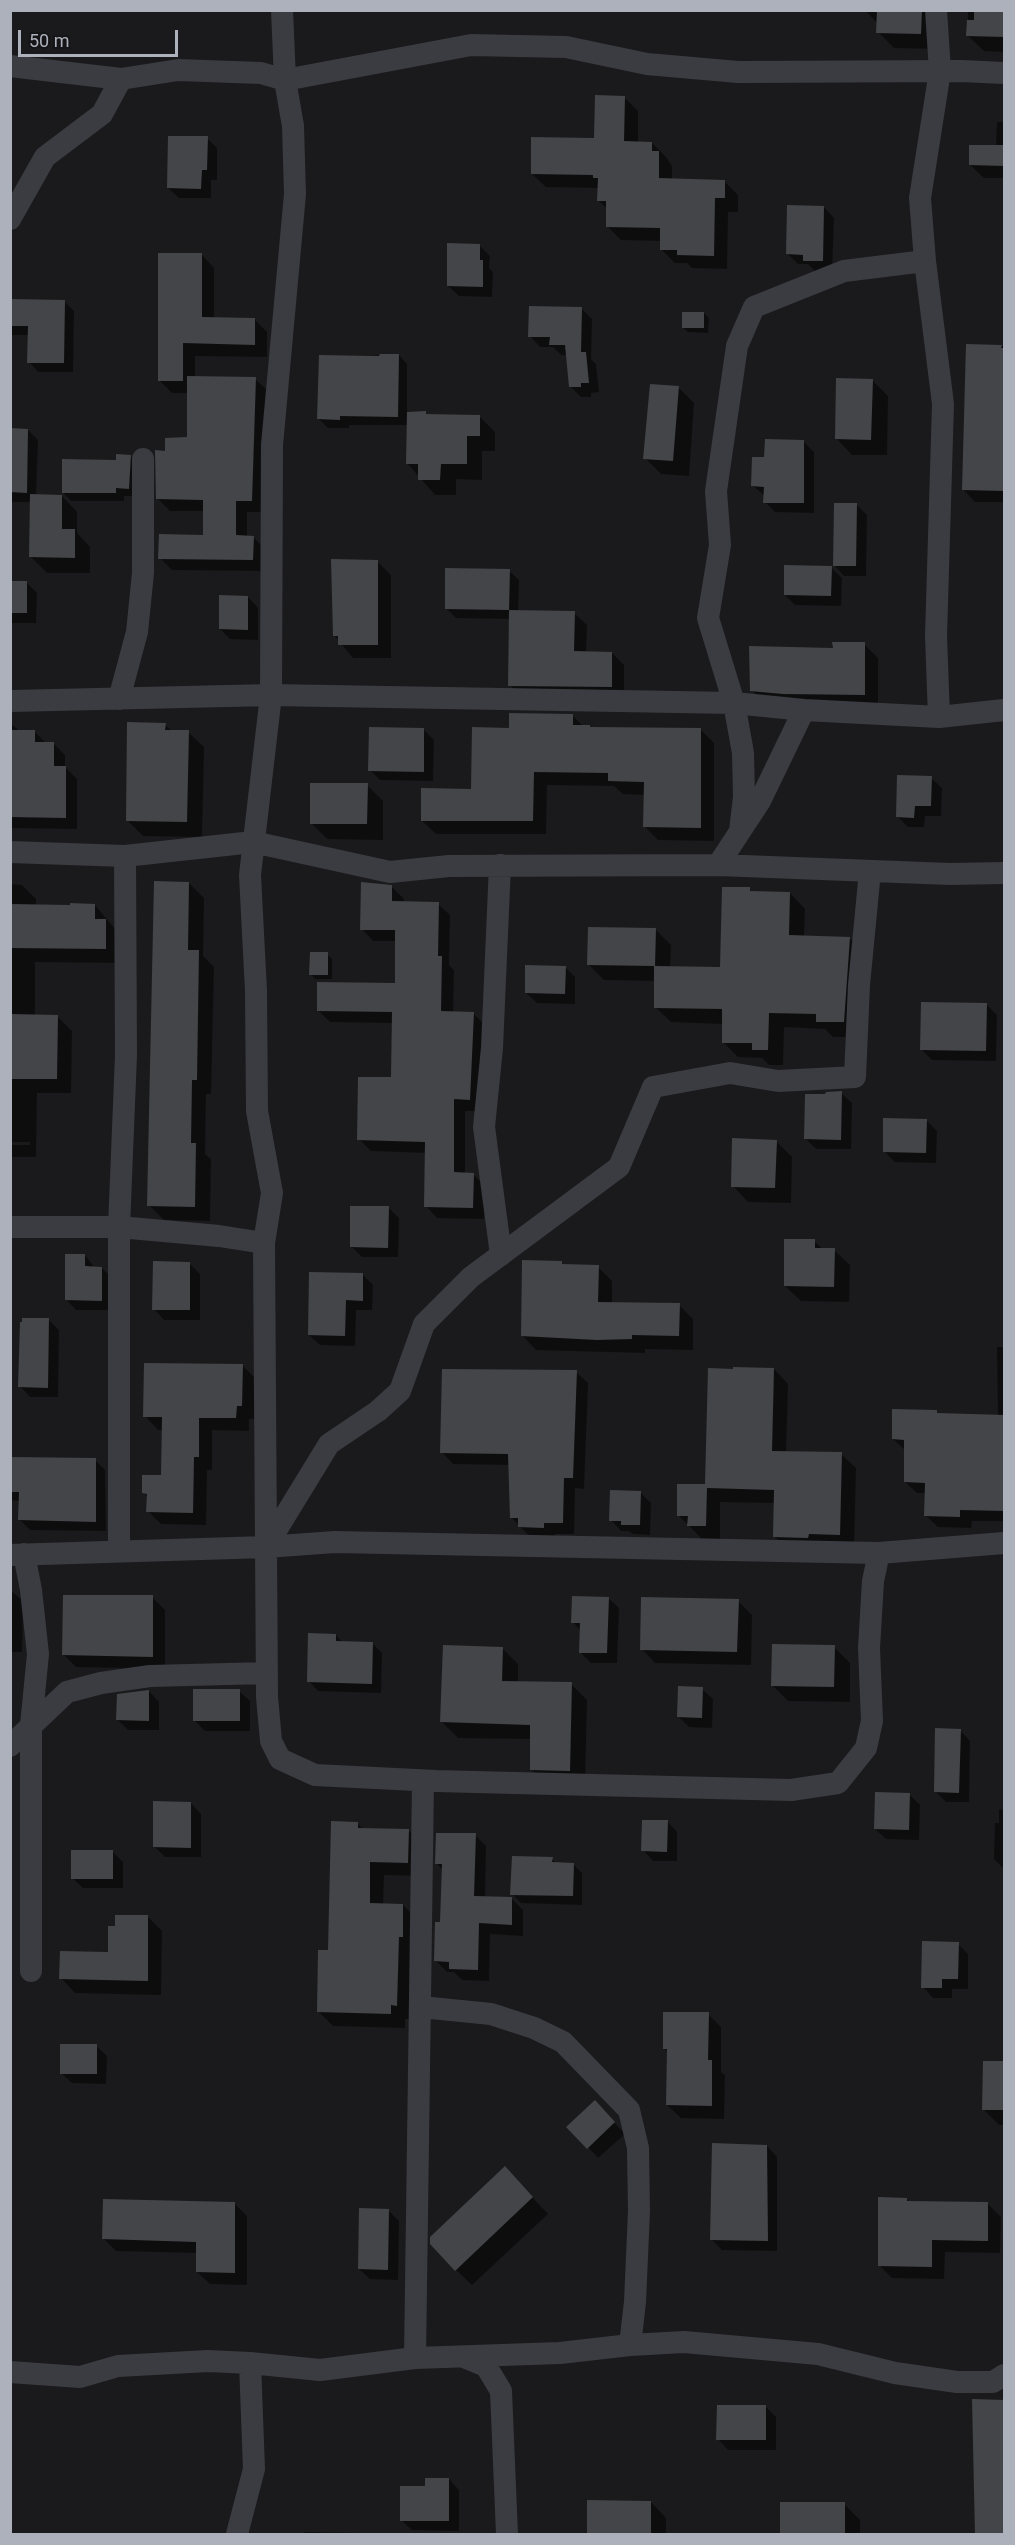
<!DOCTYPE html>
<html>
<head>
<meta charset="utf-8">
<style>
	body { margin:0 }
	#map { position:relative; width:1015px; height:2545px; overflow:hidden; background:#1a1a1c; font-family:Roboto,sans-serif }
	canvas { display:block }
	.frame { position:absolute; inset:0; border:12px solid #adb1bb; pointer-events:none }
	.scale { position:absolute; left:18px; top:30px; width:160px; height:27px; box-sizing:border-box; border:3px solid #adb1bb; border-top:0; padding-left:8px; font-size:18px; line-height:21px; white-space:nowrap; color:#adb1bb; -webkit-text-stroke:4px #151517; paint-order:stroke }
</style>
</head>
<body>
<div id="map">
<canvas width="1015" height="2545"></canvas>
<div class="frame"></div>
<div class="scale">50 m</div>
</div>
<script>
const ctx = document.querySelector('canvas').getContext('2d');
ctx.lineJoin = 'round';
function fillPath(path, color) { ctx.fillStyle = color; ctx.fill(path, 'evenodd'); }
const poly = rows => new Path2D(rows.map(r => 'M' + r).join(''));
function stroke(path, color, width, dash) { ctx.strokeStyle = color; ctx.lineWidth = width; ctx.lineCap = dash ? 'butt' : 'round'; ctx.setLineDash(dash || []); ctx.stroke(path); }
fillPath(poly([
	[865,10,937,10,937,49,894,48,878,32,878,24],
	[968,10,1004,10,1004,52,984,51,968,36],
	[624,97,638,111,638,143,652,143,666,157,672,166,672,180,724,181,738,195,738,212,728,212,727,269,692,268,687,263,675,263,661,249,661,241,621,240,607,226,607,209,599,201,599,188,546,187,532,174,596,140],
	[997,122,1004,122,1004,178,984,178,970,165,996,147],
	[207,138,217,148,217,180,211,180,211,198,179,198,168,188],
	[824,207,834,218,832,271,815,271,808,264,798,264,787,253],
	[479,245,490,256,489,268,493,272,492,297,459,296,448,286],
	[202,255,214,268,214,319,255,320,267,332,267,357,195,356,195,378,255,379,267,390,264,512,247,512,247,537,253,537,265,549,265,571,172,570,160,558,204,537,205,511,170,511,158,499,166,452,189,439,189,393,172,393,159,380],
	[10,300,64,301,74,311,73,372,38,372,29,362,29,335,10,335],
	[581,308,592,319,591,359,596,364,599,392,591,393,591,397,581,397,571,387,568,355,561,355,553,347,540,347,530,336],
	[704,313,709,318,708,333,688,332,683,328],
	[967,346,1004,346,1004,502,975,502,963,489],
	[399,355,407,364,407,413,479,416,495,432,495,451,482,451,482,480,456,479,456,495,435,495,407,463,408,425,349,425,349,428,328,428,319,419,320,356],
	[872,380,888,396,887,455,852,455,837,439],
	[678,387,694,403,689,476,661,474,645,458],
	[10,430,28,430,38,440,36,496,62,496,77,512,77,533,90,547,90,573,47,573,31,557,32,502,10,502],
	[803,441,814,452,814,513,775,512,765,502,765,496,753,486,766,458],
	[130,456,138,464,137,496,124,496,124,501,71,501,63,493],
	[857,505,867,515,866,576,844,576,834,565],
	[377,561,391,575,391,658,353,658,334,635],
	[831,567,842,578,841,606,795,605,785,595],
	[509,571,519,580,518,612,574,613,587,625,586,653,612,653,624,665,624,699,522,697,510,685,511,619,456,618,446,608],
	[10,583,27,583,37,593,36,623,10,623],
	[248,597,258,608,258,640,230,639,220,629],
	[864,644,878,658,878,708,765,704,752,690,834,649],
	[572,715,583,726,592,729,700,729,714,743,714,841,658,840,645,827,645,795,623,794,614,786,547,785,546,834,436,834,422,821,473,791,510,729],
	[10,723,21,732,35,732,46,743,53,743,65,755,65,767,77,779,77,829,10,828],
	[165,725,172,731,188,732,204,747,202,837,143,836,128,821],
	[424,730,434,740,433,781,380,780,370,770],
	[931,778,942,788,941,816,925,816,924,827,908,827,898,817],
	[367,785,383,801,383,840,327,839,311,823],
	[189,883,204,898,203,956,214,967,211,1094,206,1094,205,1154,211,1159,210,1221,164,1220,149,1205],
	[10,884,22,885,36,899,36,906,95,905,120,935,120,963,35,962,35,1016,57,1016,72,1031,71,1093,37,1093,36,1157,10,1157,10,1145,30,1145,30,1142,10,1142],
	[392,887,404,899,403,903,438,904,450,915,449,965,454,970,453,1013,473,1013,485,1025,481,1111,465,1111,465,1174,473,1174,485,1186,484,1219,437,1218,426,1206,427,1153,371,1151,359,1139,393,1078,394,1023,330,1022,318,1010,397,985,397,941,373,941,362,929],
	[749,889,753,893,790,893,805,909,804,937,849,938,865,953,859,1037,833,1037,825,1029,784,1027,783,1065,769,1065,762,1058,738,1057,723,1042,723,1024,671,1022,655,1007,656,981,604,980,589,965,656,930,671,945,670,968,721,969],
	[327,954,332,959,332,979,315,979,311,974],
	[565,967,575,977,575,1004,537,1003,526,993],
	[986,1004,997,1015,996,1061,932,1060,921,1049],
	[841,1093,852,1103,851,1149,816,1149,805,1138,827,1096],
	[926,1120,937,1131,936,1163,895,1162,884,1151],
	[776,1141,792,1157,791,1203,748,1202,733,1186],
	[389,1208,399,1218,398,1257,362,1257,351,1246],
	[814,1241,823,1249,834,1250,850,1265,849,1302,801,1301,785,1286],
	[85,1255,95,1268,102,1268,112,1278,112,1310,76,1310,66,1299],
	[561,1263,564,1265,598,1267,612,1281,612,1304,679,1305,693,1319,693,1350,645,1349,645,1353,536,1350,522,1335],
	[190,1264,200,1274,200,1320,164,1320,154,1309],
	[362,1274,373,1285,372,1310,356,1310,355,1346,320,1345,309,1335],
	[49,1320,59,1330,58,1397,30,1397,20,1386],
	[997,1347,1004,1347,1004,1521,972,1521,971,1528,938,1527,926,1516,926,1493,917,1493,905,1482,906,1451,893,1439,936,1411,940,1415,998,1416],
	[243,1366,256,1379,255,1419,249,1419,249,1431,212,1430,212,1470,207,1470,206,1525,161,1524,148,1511,148,1497,144,1493,162,1476,163,1430,158,1430,145,1416],
	[774,1369,788,1384,786,1453,841,1454,856,1468,854,1548,789,1551,775,1537,775,1503,720,1502,720,1540,703,1540,678,1515,707,1486],
	[576,1372,588,1383,584,1489,575,1488,574,1534,555,1534,555,1538,531,1538,511,1517,510,1465,453,1464,442,1452],
	[10,1459,95,1460,105,1470,106,1531,30,1530,20,1520,20,1501,10,1500],
	[640,1492,651,1503,650,1535,633,1534,629,1531,621,1531,611,1520],
	[10,1590,23,1601,22,1652,10,1652],
	[152,1597,165,1610,165,1669,76,1667,63,1654],
	[608,1598,619,1608,617,1663,591,1663,580,1652,581,1631,573,1622],
	[738,1601,752,1615,751,1665,655,1663,642,1649],
	[336,1635,343,1643,372,1643,382,1653,381,1693,318,1691,309,1681],
	[834,1647,850,1663,850,1702,788,1701,772,1685],
	[502,1648,518,1664,518,1682,571,1684,587,1700,585,1786,547,1785,531,1769,532,1739,458,1738,442,1722],
	[702,1689,713,1699,712,1728,689,1727,679,1717],
	[149,1691,159,1702,159,1730,128,1730,118,1720],
	[239,1691,250,1701,250,1731,205,1731,194,1720],
	[960,1730,970,1741,969,1802,946,1802,936,1792],
	[909,1794,920,1805,919,1840,886,1839,875,1829],
	[191,1803,201,1814,201,1857,165,1857,155,1847],
	[999,1809,1004,1810,1004,1869,994,1859,995,1823,999,1823],
	[667,1821,677,1832,677,1861,653,1861,643,1850],
	[357,1823,363,1829,408,1830,422,1844,422,1876,384,1875,383,1905,403,1905,417,1919,411,2019,405,2019,405,2028,333,2026,319,2012],
	[475,1835,486,1846,485,1898,512,1899,523,1910,523,1936,490,1934,489,1981,462,1980,454,1972,447,1972,436,1961,442,1924,443,1870,437,1864],
	[113,1852,123,1862,123,1888,83,1888,72,1878],
	[552,1859,557,1864,573,1864,582,1873,582,1905,521,1903,512,1894],
	[148,1917,162,1931,161,1995,75,1993,61,1978,109,1953],
	[958,1944,968,1954,968,1989,952,1989,952,1998,933,1998,923,1987],
	[708,2014,721,2027,721,2072,725,2075,724,2119,681,2118,667,2105,669,2053,664,2048],
	[96,2046,107,2056,106,2084,72,2083,61,2073],
	[1004,2062,1004,2125,999,2125,983,2109],
	[605,2113,625,2134,598,2158,569,2127],
	[767,2146,777,2157,777,2251,722,2250,711,2239],
	[520,2184,548,2214,472,2285,456,2270],
	[906,2199,910,2202,988,2204,1001,2217,1000,2253,945,2252,944,2279,892,2278,880,2266],
	[234,2203,247,2216,247,2285,210,2284,197,2272,198,2253,116,2251,104,2239],
	[389,2211,399,2221,398,2280,370,2279,359,2269],
	[766,2407,776,2417,776,2450,728,2450,718,2439],
	[449,2479,459,2490,459,2531,412,2530,401,2520,426,2487],
	[651,2502,666,2518,666,2534,588,2534],
	[844,2504,860,2520,860,2534,781,2534],
	[304,2532,362,2533,363,2534,304,2534]
]), '#0007');
fillPath(poly([
	[877,10,922,10,921,34,876,33],
	[974,10,1005,10,1005,37,966,36,967,20,974,20],
	[595,95,625,96,624,141,652,142,652,151,659,151,659,178,725,180,725,198,715,198,714,256,677,255,677,250,660,250,660,228,606,227,606,201,597,201,598,178,593,178,593,175,531,174,531,137,594,138],
	[168,136,208,136,207,170,202,170,201,189,167,188],
	[969,145,1005,145,1005,166,969,165],
	[787,205,824,206,823,261,803,261,803,255,786,254],
	[447,243,480,244,480,260,483,260,483,287,447,286],
	[158,253,202,253,202,317,255,318,255,345,183,343,183,381,158,381],
	[10,299,65,300,64,363,27,363,28,326,10,326],
	[529,306,582,307,581,352,586,352,589,383,581,383,581,387,569,387,565,345,549,345,550,337,528,337],
	[682,312,704,312,704,328,682,328],
	[966,344,1002,345,1001,348,1005,348,1005,491,962,490],
	[380,354,399,354,398,417,340,416,340,420,317,419,319,355,379,356],
	[187,376,256,377,252,501,236,501,236,535,254,536,253,560,158,559,159,534,203,535,203,500,156,499,155,450,165,451,165,438,187,437],
	[836,378,873,379,871,440,835,439],
	[650,384,679,386,673,461,643,459],
	[426,411,426,414,480,415,480,436,467,436,467,464,441,464,440,480,418,480,418,464,406,464,407,412],
	[10,428,28,429,27,493,10,492],
	[765,439,804,440,804,503,763,503,764,487,751,486,752,457,764,457],
	[116,454,131,455,129,489,116,488,116,493,62,493,62,459,116,460],
	[30,494,62,495,62,529,75,529,75,558,29,557],
	[834,503,857,503,856,566,833,566],
	[331,559,378,560,378,645,338,645,338,636,333,636],
	[784,565,832,566,831,596,784,595],
	[445,568,510,569,509,610,445,609],
	[10,581,27,581,27,613,10,613],
	[219,595,248,596,248,630,219,629],
	[509,610,575,611,574,651,612,652,612,687,508,686],
	[832,642,865,642,865,695,783,694,750,691,749,646,833,648],
	[509,713,573,714,573,725,590,725,590,727,701,728,701,828,643,827,644,782,608,781,608,773,534,772,533,821,421,821,421,788,471,789,472,727,509,728],
	[127,722,166,723,165,730,189,730,187,822,126,821],
	[369,727,424,728,424,772,368,771],
	[10,730,35,730,35,742,54,742,54,766,66,766,66,818,10,817],
	[897,775,932,776,931,806,915,806,914,818,896,817],
	[310,783,368,783,367,824,310,824],
	[154,881,189,882,188,950,199,950,197,1080,192,1080,191,1143,196,1143,195,1207,147,1206],
	[361,882,392,885,392,901,439,902,438,956,442,956,441,1011,474,1012,470,1100,454,1099,454,1172,474,1173,473,1208,424,1207,425,1142,357,1140,358,1077,391,1077,392,1012,317,1011,317,982,395,983,395,930,360,930],
	[722,887,750,887,750,891,790,892,789,935,850,937,844,1022,816,1022,816,1014,769,1013,768,1050,752,1050,752,1043,722,1043,722,1009,654,1008,654,966,587,965,588,927,656,928,655,966,720,967],
	[70,903,95,904,95,919,106,919,106,949,10,948,10,904,70,905],
	[310,952,328,952,328,975,309,975],
	[525,965,566,966,565,994,525,993],
	[921,1002,987,1003,986,1051,920,1050],
	[10,1014,58,1015,57,1079,10,1079],
	[842,1091,841,1140,804,1139,805,1094,825,1094,826,1092],
	[883,1118,927,1119,926,1153,883,1152],
	[732,1138,777,1140,775,1188,731,1187],
	[350,1206,389,1206,388,1248,350,1247],
	[784,1239,815,1239,815,1248,835,1248,834,1287,784,1286],
	[65,1254,85,1254,85,1266,102,1267,102,1301,65,1300],
	[522,1260,562,1261,562,1264,599,1265,598,1302,680,1303,679,1336,632,1335,632,1339,597,1340,521,1336],
	[153,1261,190,1262,190,1310,152,1310],
	[309,1272,363,1273,363,1301,346,1300,345,1336,308,1335],
	[22,1318,49,1318,48,1388,18,1387,20,1322,22,1322],
	[144,1363,243,1364,242,1406,237,1406,236,1418,199,1418,199,1457,194,1457,193,1513,146,1512,147,1494,142,1493,142,1475,161,1475,162,1417,143,1417],
	[733,1367,774,1368,772,1451,842,1452,840,1535,809,1534,808,1538,773,1537,774,1490,707,1488,706,1526,687,1526,688,1516,677,1516,677,1484,705,1484,708,1368,733,1369],
	[442,1369,577,1370,573,1478,564,1478,563,1523,544,1523,544,1528,518,1527,518,1518,510,1518,508,1454,440,1453],
	[892,1409,937,1410,937,1413,1005,1415,1005,1511,960,1510,960,1517,924,1516,925,1483,904,1482,904,1440,892,1439],
	[10,1457,96,1458,96,1522,18,1520,19,1492,10,1492],
	[610,1490,641,1491,640,1525,621,1525,621,1521,609,1521],
	[63,1595,153,1595,153,1657,62,1655],
	[572,1596,609,1597,607,1653,579,1653,580,1623,571,1623],
	[641,1597,739,1599,737,1652,640,1650],
	[308,1633,336,1634,336,1641,373,1642,372,1684,307,1682],
	[772,1644,835,1645,834,1687,771,1686],
	[443,1645,503,1647,502,1681,572,1682,570,1771,530,1770,530,1725,440,1722],
	[678,1686,703,1687,702,1718,677,1717],
	[193,1689,240,1689,240,1721,193,1721],
	[149,1690,149,1721,116,1720,117,1694],
	[935,1728,961,1729,959,1793,934,1792],
	[875,1792,910,1793,909,1830,874,1829],
	[153,1801,191,1802,191,1848,153,1847],
	[642,1820,668,1820,667,1852,641,1851],
	[331,1821,358,1822,358,1828,409,1829,408,1863,370,1862,370,1903,403,1904,403,1937,399,1937,397,2006,391,2005,391,2014,317,2012,318,1950,328,1950],
	[436,1833,476,1833,474,1896,512,1897,512,1925,479,1923,478,1970,449,1969,449,1962,434,1961,435,1922,440,1922,442,1864,435,1864],
	[71,1850,113,1850,113,1879,71,1879],
	[512,1856,553,1857,552,1862,574,1863,573,1896,510,1895],
	[115,1915,148,1915,148,1981,59,1979,60,1951,108,1952,108,1926,115,1926],
	[922,1941,959,1942,958,1979,942,1979,942,1988,921,1988],
	[663,2012,709,2012,708,2060,712,2060,712,2106,666,2105,667,2049,663,2049],
	[60,2044,97,2044,97,2074,60,2074],
	[983,2061,1005,2061,1005,2110,982,2110],
	[595,2100,615,2122,587,2149,566,2127],
	[712,2143,767,2145,768,2241,710,2240],
	[505,2166,533,2197,455,2271,430,2244,430,2237],
	[878,2197,907,2198,907,2201,988,2202,988,2241,932,2240,932,2267,878,2266],
	[103,2199,235,2202,235,2273,196,2272,196,2242,102,2239],
	[359,2208,389,2209,388,2270,358,2269],
	[972,2399,1005,2400,1005,2535,975,2535],
	[717,2405,766,2405,766,2440,716,2440],
	[425,2478,449,2478,449,2521,400,2521,400,2486,425,2486],
	[587,2500,651,2501,651,2535,587,2535],
	[780,2502,845,2502,845,2535,780,2535]
]), '#444549');
stroke(poly([
	[282,10,285,80,293,126,295,194,272,445,271,695,250,875,256,991,257,1111,272,1193,264,1243,267,1697,271,1741,280,1759,315,1775,436,1781,791,1790,838,1783,866,1748,872,1721,869,1648,873,1581,879,1553],
	[936,10,940,71,920,198,925,261,943,404,936,636,939,717],
	[10,66,121,79,178,70,261,73,285,80,471,45,566,47,647,64,738,72,962,71,1004,73],
	[10,219,45,157,102,114,121,79],
	[119,699,137,632,143,573,143,459],
	[10,701,271,695,734,703,804,710,939,717,1004,710],
	[740,831,744,797,743,753,734,703,708,618,720,545,716,491,737,346,754,307,844,271,925,261],
	[10,852,125,856,253,842,390,872,449,866,718,865,950,874,1004,873],
	[500,865,492,1048,484,1127,501,1255],
	[718,865,760,801,804,710],
	[10,1227,119,1227,219,1236,264,1243],
	[266,1547,329,1444,378,1411,400,1391,424,1324,471,1277,619,1167,653,1087,730,1073,778,1081,855,1077,859,985,870,871],
	[119,1551,119,1227,126,1055,125,856],
	[24,1554,31,1590,38,1654,31,1725,31,1971],
	[10,1555,266,1547,335,1542,879,1553,1004,1543],
	[10,1746,67,1692,101,1683,150,1676,267,1673],
	[421,2007,491,2014,534,2028,563,2042,629,2110,638,2148,639,2211,635,2302,630,2345],
	[464,2357,486,2366,501,2391,507,2534],
	[415,2358,423,1781],
	[10,2372,80,2377,118,2366,208,2361,250,2363,320,2370,415,2358,560,2353,630,2345,684,2342,818,2354,895,2373,957,2382,993,2382,1004,2375],
	[237,2534,254,2469,250,2363]
]), '#3b3c41', 22);
</script>
</body>
</html>
